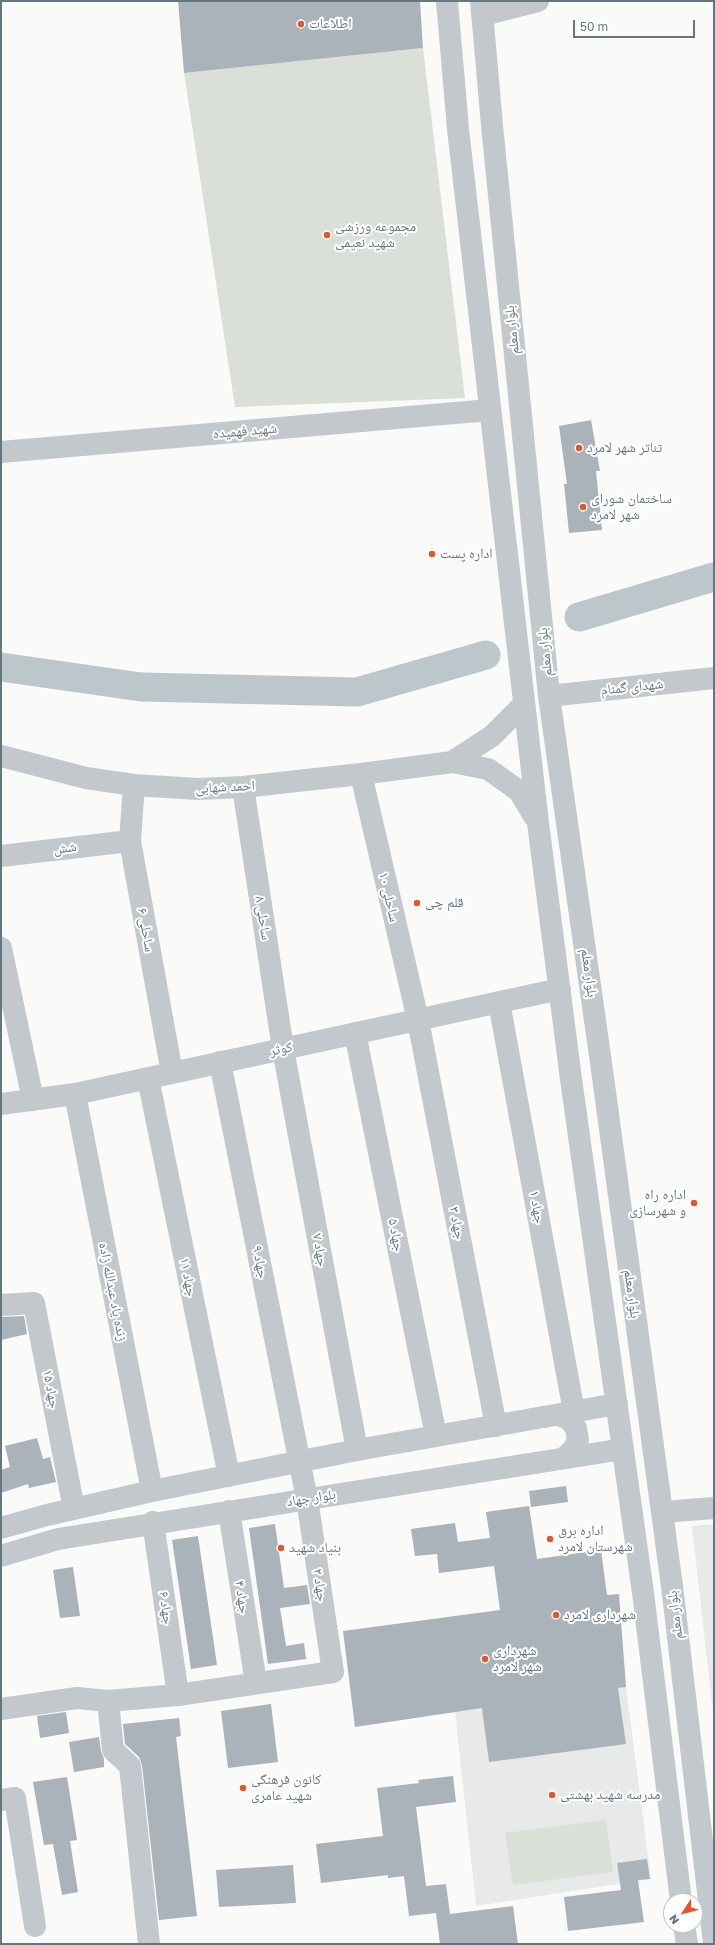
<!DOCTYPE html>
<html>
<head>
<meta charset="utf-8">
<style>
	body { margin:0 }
	#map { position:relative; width:715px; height:1945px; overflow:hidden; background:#fafaf8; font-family:"Golos Text",sans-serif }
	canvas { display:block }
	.frame { position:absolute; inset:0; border:2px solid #657683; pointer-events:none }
	.north { position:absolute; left:663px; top:1893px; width:40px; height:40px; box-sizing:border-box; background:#fff; border:1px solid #c1c8cd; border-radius:50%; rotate:234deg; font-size:11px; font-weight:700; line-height:16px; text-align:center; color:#657683 }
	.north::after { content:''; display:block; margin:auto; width:14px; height:18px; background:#e4572e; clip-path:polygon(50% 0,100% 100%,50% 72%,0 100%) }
	.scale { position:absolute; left:573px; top:20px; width:122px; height:18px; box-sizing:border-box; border:2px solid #657683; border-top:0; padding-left:5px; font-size:12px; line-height:14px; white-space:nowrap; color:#657683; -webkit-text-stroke:3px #fff; paint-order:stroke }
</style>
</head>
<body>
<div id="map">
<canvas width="715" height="1945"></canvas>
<div class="frame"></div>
<div class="north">N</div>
<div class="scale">50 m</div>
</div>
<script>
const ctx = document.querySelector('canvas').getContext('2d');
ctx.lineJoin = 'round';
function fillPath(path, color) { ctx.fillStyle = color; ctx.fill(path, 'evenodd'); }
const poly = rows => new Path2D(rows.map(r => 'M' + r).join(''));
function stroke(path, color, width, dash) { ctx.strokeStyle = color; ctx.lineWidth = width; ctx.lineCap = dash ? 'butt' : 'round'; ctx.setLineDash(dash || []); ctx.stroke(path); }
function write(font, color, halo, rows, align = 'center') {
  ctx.font = font + ' "Golos Text","Noto Naskh Arabic",sans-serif'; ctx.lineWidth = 4; ctx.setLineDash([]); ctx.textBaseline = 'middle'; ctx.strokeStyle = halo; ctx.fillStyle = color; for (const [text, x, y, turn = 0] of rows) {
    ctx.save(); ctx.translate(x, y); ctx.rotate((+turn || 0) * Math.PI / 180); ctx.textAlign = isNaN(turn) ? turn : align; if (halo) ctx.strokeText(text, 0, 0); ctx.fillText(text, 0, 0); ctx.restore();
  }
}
fillPath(poly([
	[714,1524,714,1713,713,1713,692,1526],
	[626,1687,651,1879,476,1906,455,1711]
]), '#e8e9e9');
fillPath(poly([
	[423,48,465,398,235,407,184,73],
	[606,1820,613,1872,513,1885,505,1833]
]), '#dadfd7');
stroke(poly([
	[579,617,714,577],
	[1,667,141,687,357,692,486,655]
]), '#bbc7cb', 29);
fillPath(poly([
	[178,1,420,1,423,48,184,73],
	[591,420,600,471,596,471,602,530,569,533,564,484,567,484,559,426],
	[24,1316,27,1334,1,1340,1,1317],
	[37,1438,43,1459,50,1457,56,1482,29,1488,28,1484,1,1493,1,1470,10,1467,5,1446],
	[566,1486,568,1502,531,1507,529,1491],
	[529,1506,537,1559,601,1550,607,1595,619,1594,626,1687,618,1688,626,1744,489,1762,482,1708,355,1727,343,1631,500,1610,494,1566,439,1573,437,1554,415,1556,411,1529,455,1523,458,1542,490,1538,486,1512],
	[275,1524,284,1588,307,1585,310,1604,280,1608,286,1646,304,1643,306,1659,268,1664,249,1528],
	[198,1536,217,1665,191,1669,172,1540],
	[73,1567,80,1616,60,1618,53,1570],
	[271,1704,278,1762,228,1768,221,1711],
	[66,1712,69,1733,40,1738,37,1716],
	[179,1718,181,1736,176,1737,197,1916,159,1920,142,1765,139,1757,125,1744,123,1724],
	[99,1737,101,1751,104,1759,104,1767,74,1772,69,1742],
	[453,1776,456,1802,416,1807,426,1886,446,1884,450,1914,513,1906,518,1944,440,1944,436,1913,409,1916,404,1876,388,1878,388,1875,321,1883,316,1844,383,1836,377,1788,419,1783,418,1780],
	[67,1777,77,1840,70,1841,78,1892,62,1895,53,1844,44,1845,33,1782],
	[647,1859,650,1879,638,1880,644,1922,568,1931,564,1897,621,1890,617,1863],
	[293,1865,296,1903,219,1907,216,1870]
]), '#aab3b9');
stroke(poly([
	[447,1,458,129,538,823,571,1079,643,1593,681,1901],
	[481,1,492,125,549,696,602,1070,672,1586,714,1943],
	[483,15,538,1],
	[1,452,490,410],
	[549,696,714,678],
	[1,756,86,778,134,785,198,789,243,787,361,774,452,762,488,769,519,791,534,816],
	[452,762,492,736,524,704],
	[361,774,418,1020,496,1426],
	[134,785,130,841,172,1073],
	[243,787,283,1049,357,1450],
	[1,856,130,841],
	[1,948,33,1100],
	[499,1002,574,1412],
	[355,1033,436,1436],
	[148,1078,229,1476],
	[75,1094,152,1491],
	[1,1104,75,1094,560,989],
	[1,1305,34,1303,74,1509],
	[558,1415,569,1419,576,1428,578,1440,573,1450,564,1458],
	[229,1511,256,1683],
	[662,1512,714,1508],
	[153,1522,178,1695],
	[1,1528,47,1515,152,1491,357,1450,617,1404],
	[1,1556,58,1539,623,1449],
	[108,1701,113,1750,130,1766,149,1944],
	[1,1709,77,1698,108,1701,178,1695,333,1672,307,1499,220,1062],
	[1,1800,15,1798,35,1926],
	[684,1925,687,1944]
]), '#c3c8cc', 22);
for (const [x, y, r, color] of [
	[301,24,4,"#e4572e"],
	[327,235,4,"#e4572e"],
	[579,448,4,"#e4572e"],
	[583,507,4,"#e4572e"],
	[432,554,4,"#e4572e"],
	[417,903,4,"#e4572e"],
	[694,1203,4,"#e4572e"],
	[550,1539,4,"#e4572e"],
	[281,1548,4,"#e4572e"],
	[556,1615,4,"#e4572e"],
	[485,1659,4,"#e4572e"],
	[243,1788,4,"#e4572e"],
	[552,1795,4,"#e4572e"]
]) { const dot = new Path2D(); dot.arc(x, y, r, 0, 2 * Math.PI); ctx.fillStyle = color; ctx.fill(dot); stroke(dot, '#fff', 1.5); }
write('14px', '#657683', '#fff', [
	["اطلاعات",309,24],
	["مجموعه ورزشی",335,227],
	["شهید نعیمی",335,243],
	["تئاتر شهر لامرد",587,448],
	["ساختمان شورای",591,499],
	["شهر لامرد",591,515],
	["اداره پست",440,554],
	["قلم چی",425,903],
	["اداره راه",686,1195,"right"],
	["و شهرسازی",686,1211,"right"],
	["اداره برق",558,1531],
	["شهرستان لامرد",558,1547],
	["بنیاد شهید",289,1548],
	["شهرداری لامرد",564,1615],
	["شهرداری",493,1651],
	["شهر لامرد",493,1667],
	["کانون فرهنگی",251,1780],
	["شهید عامری",251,1796],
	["مدرسه شهید بهشتی",560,1795]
], 'left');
write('14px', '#657683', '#fff', [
	["بلوار معلم",512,330,-96],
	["شهید فهمیده",245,431,-5],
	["بلوار معلم",545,652,-96],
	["شهدای گمنام",632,687,-6],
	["احمد شهابی",225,787,-3],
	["شش",65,848,-7],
	["ساحلی ۱۰",389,897,77],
	["ساحلی ۸",263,918,81],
	["ساحلی ۶",146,930,80],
	["بلوار معلم",589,973,82],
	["کوثر",281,1049,-12],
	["جهاد ۱",537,1207,80],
	["جهاد ۳",457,1223,79],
	["جهاد ۵",396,1235,79],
	["جهاد ۷",320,1250,80],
	["جهاد ۹",260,1262,79],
	["جهاد ۱۱",188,1277,79],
	["زنده یاد عبدالله زاده",113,1292,79],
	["بلوار معلم",632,1294,82],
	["جهاد ۱۵",51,1389,79],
	["بلوار جهاد",311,1498,-9],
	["جهاد ۲",320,1585,81],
	["جهاد ۴",242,1597,81],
	["جهاد ۶",166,1608,82],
	["بلوار معلم",675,1615,-97]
]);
</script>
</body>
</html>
